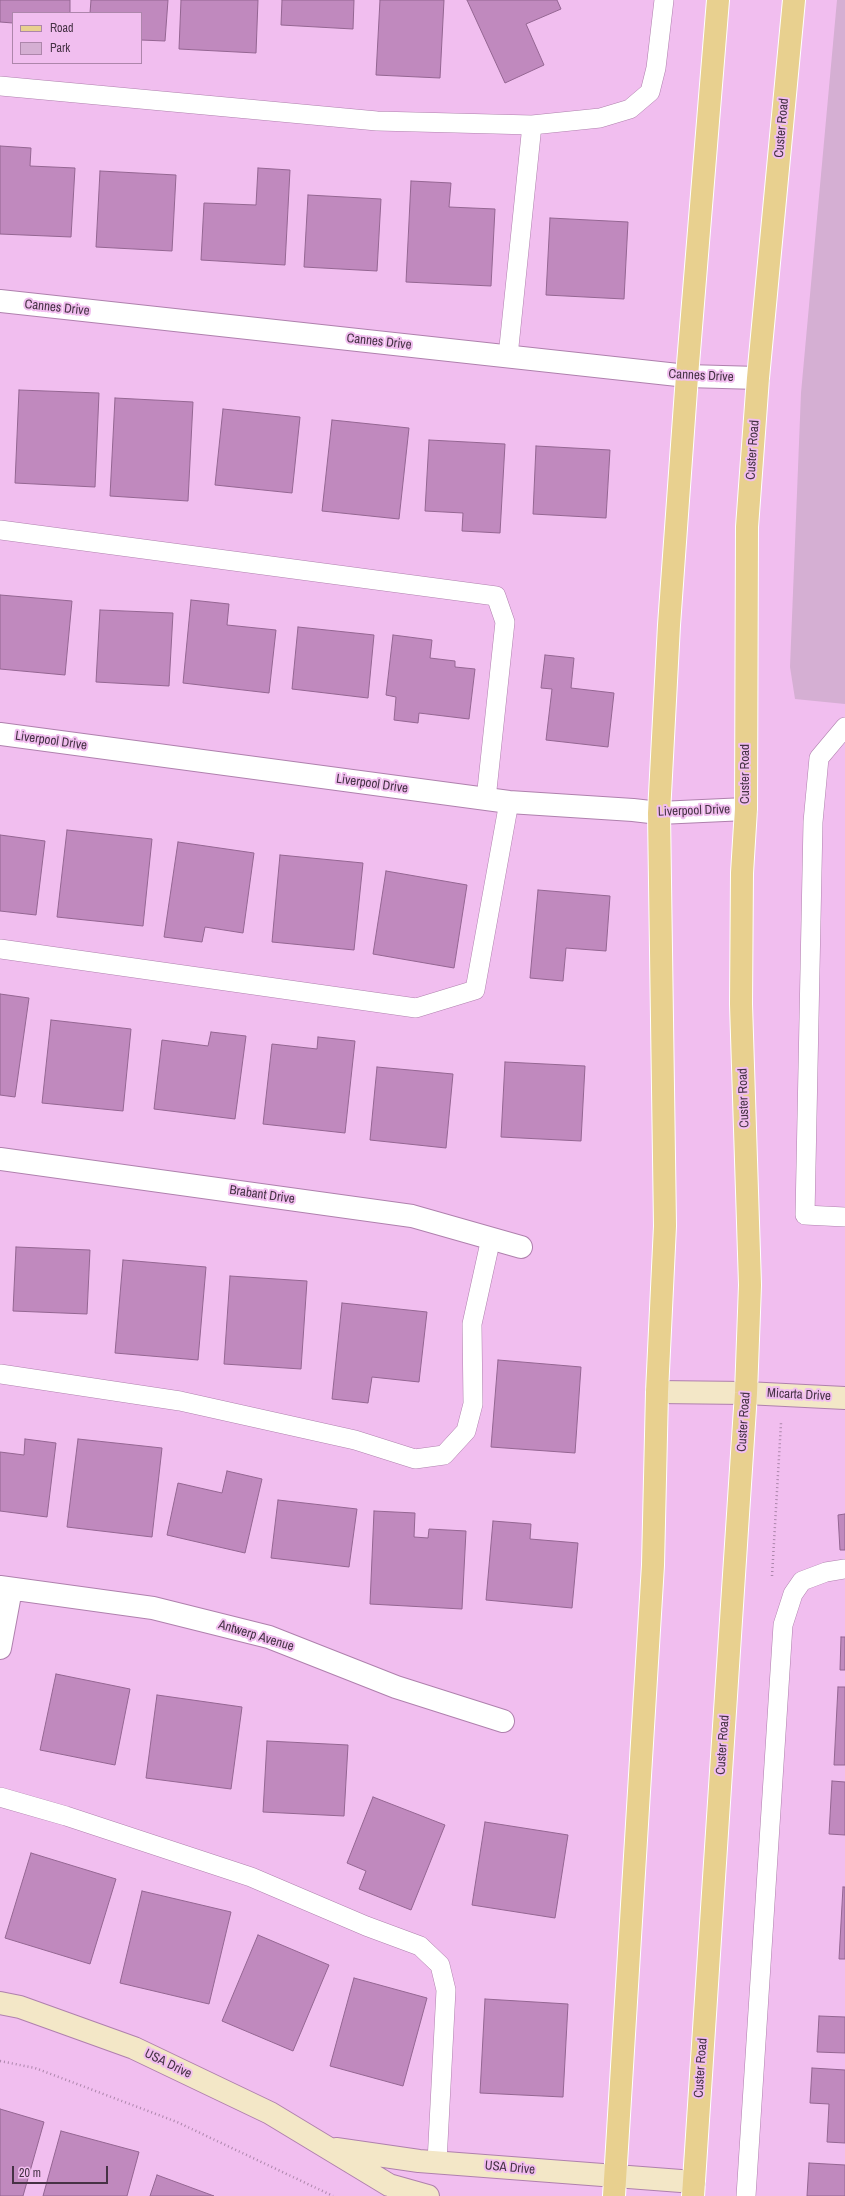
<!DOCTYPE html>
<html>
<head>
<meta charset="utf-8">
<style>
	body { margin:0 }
	#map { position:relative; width:845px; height:2196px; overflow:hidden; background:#f1beef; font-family:"Archivo Narrow",sans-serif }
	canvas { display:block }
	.legend { position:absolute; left:12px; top:12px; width:130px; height:52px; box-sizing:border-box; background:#f1beef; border:1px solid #ad86ab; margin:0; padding:5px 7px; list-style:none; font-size:12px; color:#463245 }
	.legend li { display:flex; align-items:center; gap:8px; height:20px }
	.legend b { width:20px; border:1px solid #ad86ab }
	.scale { position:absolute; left:12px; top:2166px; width:96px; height:18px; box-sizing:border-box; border:2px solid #463245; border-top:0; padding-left:5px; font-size:12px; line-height:14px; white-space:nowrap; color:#463245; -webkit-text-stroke:3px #f1beef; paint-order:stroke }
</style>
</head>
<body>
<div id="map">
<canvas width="845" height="2196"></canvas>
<ul class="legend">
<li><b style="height:5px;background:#e8d08f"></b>Road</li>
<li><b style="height:11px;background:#d5afd3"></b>Park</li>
</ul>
<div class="scale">20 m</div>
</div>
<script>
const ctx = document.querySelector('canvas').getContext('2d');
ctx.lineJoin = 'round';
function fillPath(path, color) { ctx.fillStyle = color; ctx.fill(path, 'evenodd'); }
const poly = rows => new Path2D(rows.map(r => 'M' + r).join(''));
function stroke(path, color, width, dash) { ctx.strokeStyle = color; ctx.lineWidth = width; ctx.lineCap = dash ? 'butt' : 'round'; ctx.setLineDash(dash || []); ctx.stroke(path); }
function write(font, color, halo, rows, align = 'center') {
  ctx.font = font + ' "Archivo Narrow",sans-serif'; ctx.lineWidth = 4; ctx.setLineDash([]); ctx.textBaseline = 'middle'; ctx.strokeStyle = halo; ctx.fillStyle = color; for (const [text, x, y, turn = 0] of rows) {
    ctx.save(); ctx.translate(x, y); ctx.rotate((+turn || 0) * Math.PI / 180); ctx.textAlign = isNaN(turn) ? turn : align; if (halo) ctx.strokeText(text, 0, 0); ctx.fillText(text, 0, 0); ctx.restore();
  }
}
fillPath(poly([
	[837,0,845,0,845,704,795,699,790,667,801,393]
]), '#d5afd3');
const building = poly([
	[0,0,70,0,70,13,13,13,13,23,0,22,0,0],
	[91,0,168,0,165,41,141,40,141,13,90,13,91,0],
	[181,0,258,0,256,53,179,49,181,0],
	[282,0,354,0,353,29,281,25,282,0],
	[380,0,444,0,440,78,376,75,380,0],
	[467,0,557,0,561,9,526,24,544,65,505,83,467,0],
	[0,146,31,148,30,166,75,168,71,237,0,234,0,146],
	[258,168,290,170,285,265,201,260,204,203,256,205,258,168],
	[100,171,176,175,172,251,96,247,100,171],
	[411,181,451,183,449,207,495,209,491,286,406,282,411,181],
	[308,195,381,199,377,271,304,267,308,195],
	[550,218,628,222,624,299,546,295,550,218],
	[19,390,99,393,95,487,15,483,19,390],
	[115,398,193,402,188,501,110,496,115,398],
	[223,409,300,417,292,493,215,485,223,409],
	[332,420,409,428,399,519,322,511,332,420],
	[429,440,505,444,500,533,462,531,463,513,425,511,429,440],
	[536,446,610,450,606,518,533,514,536,446],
	[0,595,72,601,65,675,0,669,0,595],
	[191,600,229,604,227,625,276,630,269,693,183,683,191,600],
	[100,610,173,613,169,686,96,682,100,610],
	[298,627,374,635,368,698,292,689,298,627],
	[393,635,432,640,430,658,455,661,455,667,475,669,469,719,419,713,418,723,394,720,396,697,386,695,393,635],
	[545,655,574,658,571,688,614,693,608,747,546,740,552,689,541,688,545,655],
	[67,830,152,839,143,926,57,917,67,830],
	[0,835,45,841,36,915,0,911,0,835],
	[178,842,254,853,243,933,205,927,202,942,164,937,178,842],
	[280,855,363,863,354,950,272,942,280,855],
	[386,871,467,885,454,968,373,954,386,871],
	[538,890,610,896,606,951,566,948,563,981,530,978,538,890],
	[0,994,29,998,15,1097,0,1095,0,994],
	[51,1020,131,1029,123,1111,42,1103,51,1020],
	[211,1032,246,1036,235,1119,154,1109,162,1040,208,1046,211,1032],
	[318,1037,355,1041,345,1133,263,1124,272,1044,317,1049,318,1037],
	[505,1062,585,1066,581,1141,501,1137,505,1062],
	[377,1067,453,1074,446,1148,370,1140,377,1067],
	[16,1247,90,1250,87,1314,13,1311,16,1247],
	[123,1260,206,1267,198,1360,115,1353,123,1260],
	[230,1276,307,1281,301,1369,224,1364,230,1276],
	[342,1303,427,1312,419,1382,372,1377,368,1403,332,1399,342,1303],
	[498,1360,581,1367,575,1453,491,1447,498,1360],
	[25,1439,56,1443,47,1517,0,1511,0,1452,24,1455,25,1439],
	[78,1439,162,1448,152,1537,67,1527,78,1439],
	[227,1471,262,1479,245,1553,167,1535,178,1483,222,1493,227,1471],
	[278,1500,357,1509,349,1567,271,1558,278,1500],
	[374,1511,415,1513,414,1537,428,1538,429,1529,466,1531,462,1609,370,1604,374,1511],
	[845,1514,845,1550,840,1550,838,1515,845,1514],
	[493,1521,531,1524,530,1539,578,1543,572,1608,486,1600,493,1521],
	[841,1637,845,1637,845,1670,840,1670,841,1637],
	[56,1674,130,1689,115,1765,40,1750,56,1674],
	[838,1687,845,1687,845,1765,834,1765,838,1687],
	[157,1695,242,1707,231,1789,146,1778,157,1695],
	[267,1741,348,1745,344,1816,263,1812,267,1741],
	[832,1781,845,1782,845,1835,829,1834,832,1781],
	[373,1797,445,1825,411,1910,359,1889,366,1871,347,1863,373,1797],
	[485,1822,568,1835,555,1918,472,1905,485,1822],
	[31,1853,116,1879,90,1964,5,1938,31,1853],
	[843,1887,845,1887,845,1959,839,1959,843,1887],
	[142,1891,231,1912,209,2004,120,1983,142,1891],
	[258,1935,329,1965,293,2051,222,2021,258,1935],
	[354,1978,427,1998,403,2086,330,2066,354,1978],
	[485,1999,568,2004,563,2097,480,2093,485,1999],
	[819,2016,845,2017,845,2053,817,2052,819,2016],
	[812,2068,845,2070,845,2143,827,2142,829,2104,810,2103,812,2068],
	[0,2109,44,2122,23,2196,0,2196,0,2109],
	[61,2131,139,2152,127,2196,43,2196,61,2131],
	[809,2163,845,2165,845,2196,807,2196,809,2163],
	[157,2175,214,2196,150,2196,157,2175]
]);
fillPath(building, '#c089be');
stroke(building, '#946692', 1);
const lane = poly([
	[0,86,377,121,532,125,600,118,630,109,650,92,656,68,664,0],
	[508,356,532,125],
	[0,530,496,596,505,622,486,799],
	[845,727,819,758,813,822,805,1215,845,1217],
	[0,949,416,1008,475,990,509,802],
	[0,1374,180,1401,355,1440,415,1459,444,1455,466,1431,473,1404,472,1324,491,1238],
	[0,1797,66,1816,251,1877,366,1926,420,1946,440,1965,446,1990,437,2162],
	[746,2196,783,1625,793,1594,802,1581,826,1572,845,1569]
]);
const street = poly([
	[0,301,687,376,758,378],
	[0,734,509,802,633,810,659,813,746,809],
	[0,1159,412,1216,521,1247],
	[0,1587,153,1608,269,1637,396,1687,503,1721],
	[0,1648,11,1589]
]);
const secondary = poly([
	[657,1392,746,1393,845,1398],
	[0,2003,20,2007,134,2048,270,2113,389,2185,428,2196],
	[336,2149,419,2161,694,2182]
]);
const primary = poly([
	[614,2196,653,1565,657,1392,665,1226,659,813,669,625,687,376,718,0],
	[693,2196,746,1393,750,1285,741,1004,742,873,746,809,747,527,758,378,794,0]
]);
stroke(lane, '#af80ad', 20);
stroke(street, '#af80ad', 24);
stroke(secondary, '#af80ad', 24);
stroke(primary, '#fff', 24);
stroke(poly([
	[772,1576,781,1423],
	[0,2061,35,2068,177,2122,333,2196]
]), '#ac86ab', 2.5, [1, 3]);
stroke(lane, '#fff', 19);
stroke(street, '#fff', 22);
stroke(secondary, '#f3e7c7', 22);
stroke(primary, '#e8d08f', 22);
write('13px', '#463245', '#f1beef', [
	["Custer Road",782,128,-85],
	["Cannes Drive",57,308,6],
	["Cannes Drive",379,342,6],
	["Cannes Drive",701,376,3],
	["Custer Road",753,450,-86],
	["Liverpool Drive",51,741,8],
	["Custer Road",746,774,-90],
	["Liverpool Drive",372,784,8],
	["Liverpool Drive",694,811,-2],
	["Custer Road",744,1098,-92],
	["Brabant Drive",262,1195,8],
	["Micarta Drive",799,1395,3],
	["Custer Road",744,1422,-86],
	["Antwerp Avenue",256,1636,17],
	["Custer Road",723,1745,-86],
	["USA Drive",168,2064,26],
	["Custer Road",701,2068,-86],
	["USA Drive",510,2168,5]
]);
</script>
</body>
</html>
